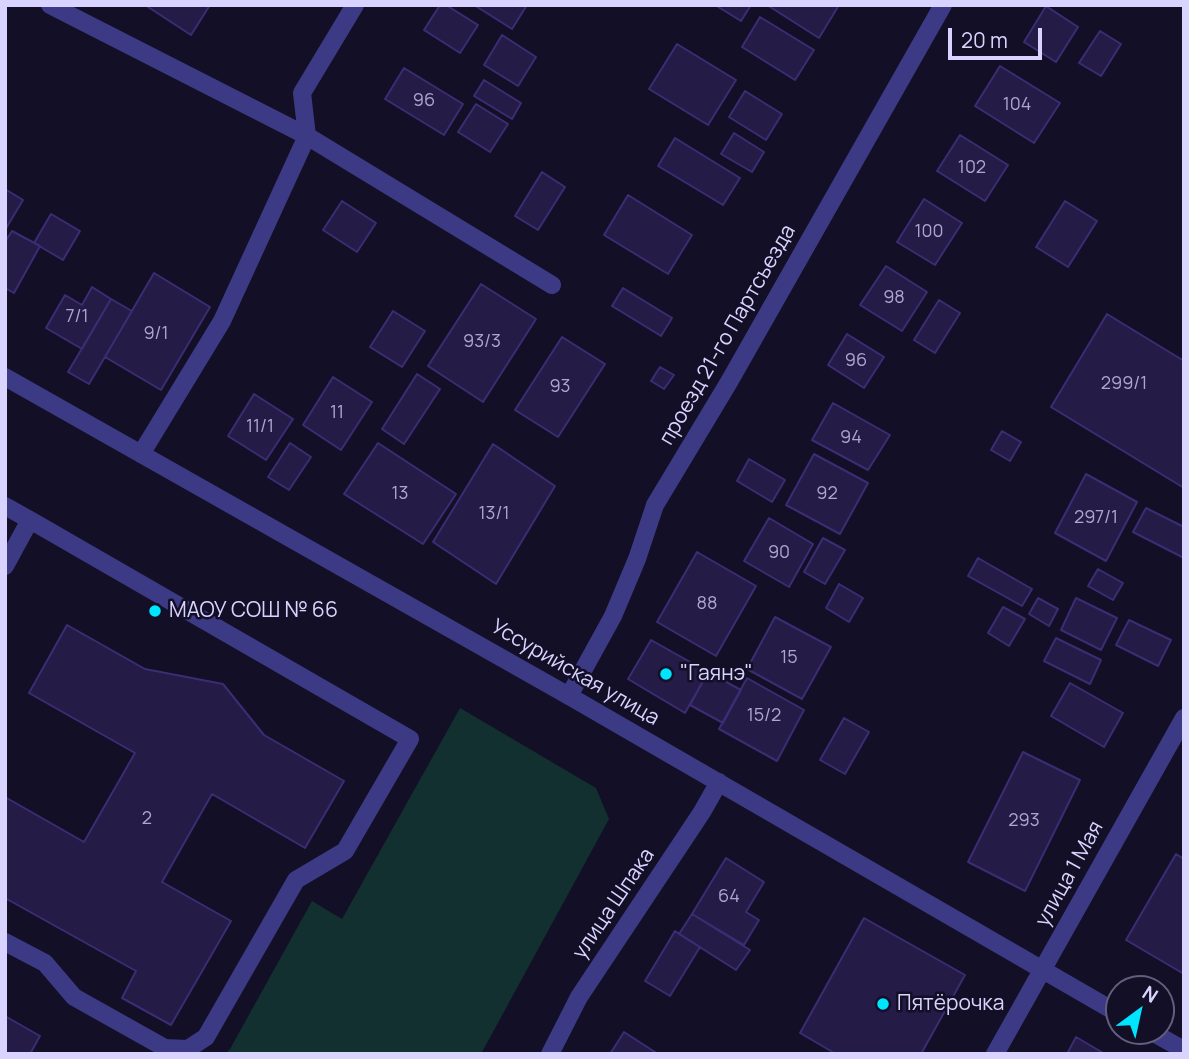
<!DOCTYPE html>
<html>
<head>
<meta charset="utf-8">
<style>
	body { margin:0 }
	#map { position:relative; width:1189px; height:1059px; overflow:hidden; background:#130f26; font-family:Manrope,sans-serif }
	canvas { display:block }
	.frame { position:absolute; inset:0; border:7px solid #d9d4ff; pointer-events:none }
	.north { position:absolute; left:1105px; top:975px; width:70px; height:70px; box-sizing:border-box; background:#130f26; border:2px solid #625e7d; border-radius:50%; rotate:33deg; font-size:19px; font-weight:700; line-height:28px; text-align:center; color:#d9d4ff }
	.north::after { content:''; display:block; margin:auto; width:24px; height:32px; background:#00e5ff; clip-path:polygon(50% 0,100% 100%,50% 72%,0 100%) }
	.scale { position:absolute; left:948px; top:28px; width:94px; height:32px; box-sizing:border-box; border:4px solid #d9d4ff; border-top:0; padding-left:9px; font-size:21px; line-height:24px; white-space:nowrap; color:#d9d4ff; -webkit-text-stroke:5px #130f26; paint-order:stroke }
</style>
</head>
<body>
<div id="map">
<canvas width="1189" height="1059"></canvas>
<div class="frame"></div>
<div class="north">N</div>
<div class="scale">20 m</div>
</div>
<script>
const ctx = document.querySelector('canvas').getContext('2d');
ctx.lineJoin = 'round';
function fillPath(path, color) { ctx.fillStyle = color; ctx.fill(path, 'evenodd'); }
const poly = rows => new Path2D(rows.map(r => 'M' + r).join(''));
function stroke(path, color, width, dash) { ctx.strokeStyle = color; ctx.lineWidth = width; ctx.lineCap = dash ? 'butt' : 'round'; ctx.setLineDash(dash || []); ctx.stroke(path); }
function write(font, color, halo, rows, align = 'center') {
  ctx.font = font + ' Manrope,sans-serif'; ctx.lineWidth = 5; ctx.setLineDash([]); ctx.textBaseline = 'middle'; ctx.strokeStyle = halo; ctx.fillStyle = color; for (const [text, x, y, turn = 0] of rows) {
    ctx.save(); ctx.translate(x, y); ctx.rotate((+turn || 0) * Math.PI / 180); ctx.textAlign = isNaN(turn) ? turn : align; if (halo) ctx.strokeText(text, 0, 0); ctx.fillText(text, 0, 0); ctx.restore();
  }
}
fillPath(poly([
	[460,708,596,788,609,819,481,1054,225,1054,230,1049,312,901,342,919]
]), '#12302f');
const building = poly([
	[145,5,210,5,191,35,145,5],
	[440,5,446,5,478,25,460,53,424,30,440,5],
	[474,5,527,5,512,29,474,5],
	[715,5,751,5,741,21,715,5],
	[767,5,839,5,819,38,767,5],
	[1046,6,1078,27,1056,62,1024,42,1046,6],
	[760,17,814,50,795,80,742,47,760,17],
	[1100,31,1121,44,1101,76,1079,63,1100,31],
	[502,35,536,57,518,86,484,65,502,35],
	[677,44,736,80,708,125,649,89,677,44],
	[1000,66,1060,103,1034,143,975,106,1000,66],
	[404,68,463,104,444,135,385,99,404,68],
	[484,80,521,103,512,119,474,96,484,80],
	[745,91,782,114,766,140,729,117,745,91],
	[476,104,508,124,490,152,458,132,476,104],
	[734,133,764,152,752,172,721,154,734,133],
	[960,135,1008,165,985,201,937,171,960,135],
	[675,138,740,178,723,205,658,166,675,138],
	[542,172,565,187,538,230,515,216,542,172],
	[5,189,23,200,5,230,5,189],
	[628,195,692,235,668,274,604,235,628,195],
	[924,199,962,223,935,265,897,242,924,199],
	[342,201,376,223,357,252,323,230,342,201],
	[1065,201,1097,221,1068,267,1036,247,1065,201],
	[51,214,80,231,63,260,34,243,51,214],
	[12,231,40,246,14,293,5,288,5,242,12,231],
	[886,266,927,292,902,331,860,305,886,266],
	[154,273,210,307,161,390,105,357,154,273],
	[481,284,536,319,483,402,428,366,481,284],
	[92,287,111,299,82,349,46,328,65,295,82,305,92,287],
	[623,288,672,318,661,336,612,306,623,288],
	[111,299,132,311,89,384,68,372,111,299],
	[939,300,960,313,935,353,914,340,939,300],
	[393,311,425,331,402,367,370,347,393,311],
	[1107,314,1184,361,1184,488,1051,407,1107,314],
	[847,334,884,357,864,388,828,365,847,334],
	[562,337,605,364,558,437,515,410,562,337],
	[660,367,674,375,664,389,651,381,660,367],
	[417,374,440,389,404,444,382,429,417,374],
	[333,377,372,402,341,450,303,425,333,377],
	[254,394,293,419,266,460,228,436,254,394],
	[833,403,890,435,868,470,812,440,833,403],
	[1002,431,1021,442,1010,461,991,450,1002,431],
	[290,443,311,457,289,490,268,477,290,443],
	[378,443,456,494,423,544,344,494,378,443],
	[493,444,555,486,496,584,433,542,493,444],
	[814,454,868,483,840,534,786,505,814,454],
	[749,459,785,480,772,502,737,481,749,459],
	[1086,474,1137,502,1106,561,1055,533,1086,474],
	[1146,508,1184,527,1184,558,1133,532,1146,508],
	[769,518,813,544,789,587,744,561,769,518],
	[823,538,845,550,825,584,804,572,823,538],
	[697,552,756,586,716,656,657,622,697,552],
	[978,558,1032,589,1022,606,968,576,978,558],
	[1098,569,1123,583,1113,600,1088,586,1098,569],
	[839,584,863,598,849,622,826,608,839,584],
	[1038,598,1058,609,1049,626,1029,614,1038,598],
	[1076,598,1117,618,1101,650,1061,630,1076,598],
	[1003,607,1025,619,1009,646,988,633,1003,607],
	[775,617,831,647,802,699,747,669,775,617],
	[1129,620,1171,640,1158,666,1116,645,1129,620],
	[67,625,145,669,223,684,264,735,344,781,305,848,212,794,162,882,231,921,171,1025,122,998,136,971,5,898,5,797,84,842,135,753,29,693,67,625],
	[1056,638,1101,660,1090,684,1044,661,1056,638],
	[651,640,708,672,685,713,628,679,651,640],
	[708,672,741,690,723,723,690,705,708,672],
	[747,678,804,710,777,761,719,729,747,678],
	[1070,683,1123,713,1104,747,1051,716,1070,683],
	[844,718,869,732,845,774,820,760,844,718],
	[1023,752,1080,780,1025,891,968,862,1023,752],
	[1176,854,1184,859,1184,974,1126,940,1176,854],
	[726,858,764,882,746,912,759,920,744,945,692,914,726,858],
	[692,914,750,950,736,970,679,934,692,914],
	[864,918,965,975,921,1054,836,1054,800,1033,864,918],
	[675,931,700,947,670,996,645,981,675,931],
	[5,1016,40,1036,30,1054,5,1053,5,1016],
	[624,1032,658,1054,610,1054,624,1032],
	[1076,1037,1105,1054,1067,1054,1076,1037]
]);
fillPath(building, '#241b47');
stroke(building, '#3b2d73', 2);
stroke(poly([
	[50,5,307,136,552,285],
	[5,377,569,696,1119,1014],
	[141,454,222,321,307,136,302,93,355,5],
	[5,506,30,520,5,566],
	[569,696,613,616,637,559,655,505,729,382,943,5],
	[5,942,45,963,74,997,165,1048,188,1049,206,1037,296,880,345,851,410,739,30,520],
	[1150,1031,1184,1050],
	[550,1054,579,997,702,812,719,782],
	[995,1054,1184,718]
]), '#3d3a85', 18);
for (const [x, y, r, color] of [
	[155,611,7,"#00e5ff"],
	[666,674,7,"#00e5ff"],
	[883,1004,7,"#00e5ff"]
]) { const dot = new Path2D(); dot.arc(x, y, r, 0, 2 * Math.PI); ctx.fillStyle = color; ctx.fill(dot); stroke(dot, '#130f26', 2.5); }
write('18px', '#aca6d1', null, [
	["96",424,101],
	["104",1017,105],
	["102",972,168],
	["100",929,232],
	["98",894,298],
	["7/1",77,317],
	["9/1",156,334],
	["93/3",482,342],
	["96",856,361],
	["299/1",1124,384],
	["93",560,387],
	["11",337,413],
	["11/1",260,427],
	["94",851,438],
	["13",400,494],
	["92",827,494],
	["13/1",494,514],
	["297/1",1096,518],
	["90",779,553],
	["88",707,604],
	["15",789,658],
	["15/2",764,716],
	["2",147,819],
	["293",1024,821],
	["64",729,897]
]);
write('21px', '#d9d4ff', '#130f26', [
	["проезд 21-го Партсъезда",728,335,-60],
	["Уссурийская улица",575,673,30],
	["улица 1 Мая",1070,874,-61],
	["улица Шпака",614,904,-56]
]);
write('21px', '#d9d4ff', '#130f26', [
	["МАОУ СОШ № 66",169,611],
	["\"Гаянэ\"",680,674],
	["Пятёрочка",897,1004]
], 'left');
</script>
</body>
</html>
